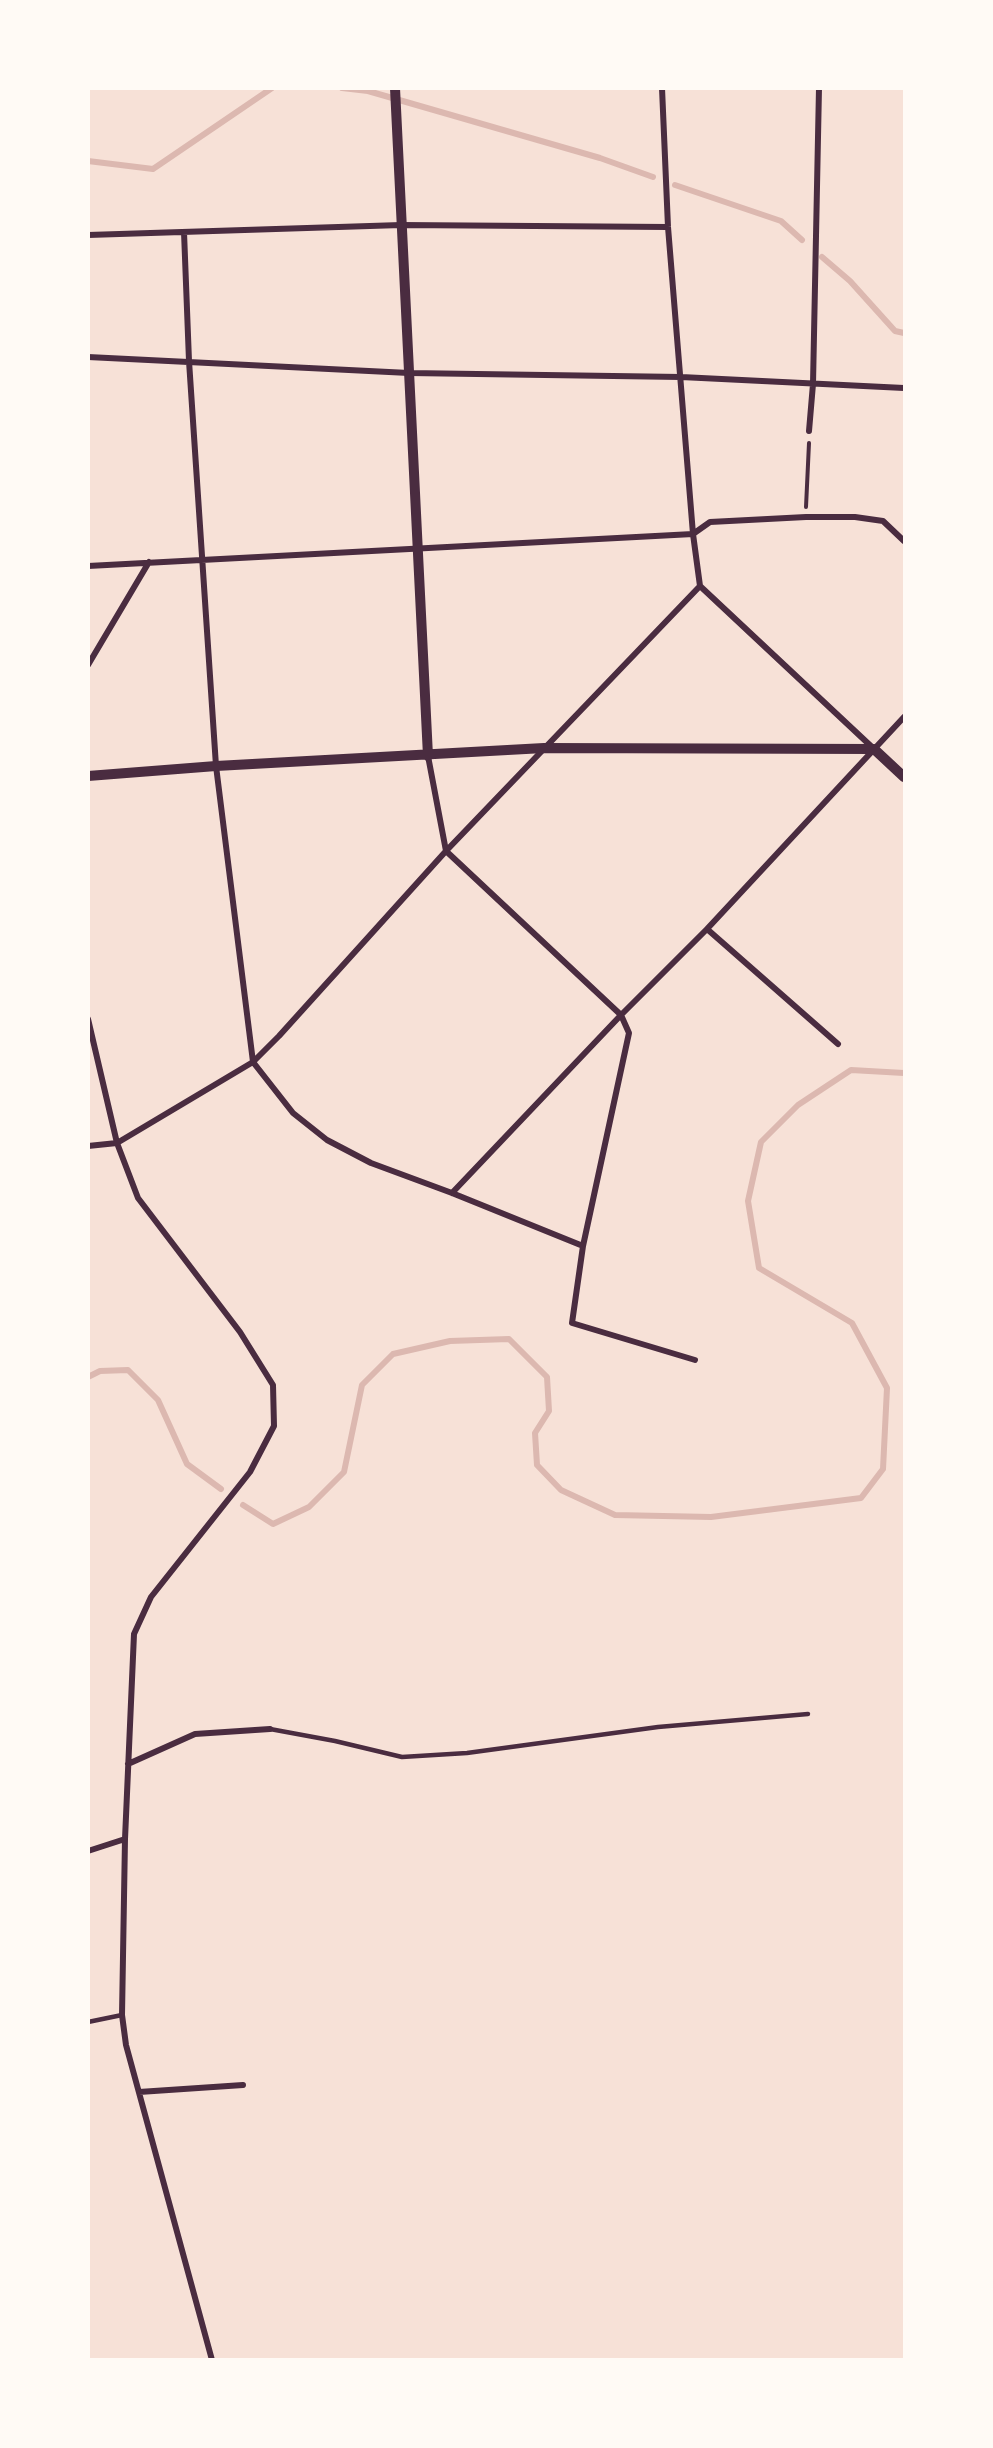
<!DOCTYPE html>
<html>
<head>
<meta charset="utf-8">
<style>
	body { margin:0 }
	#map { position:relative; width:993px; height:2448px; overflow:hidden; background:#f7e1d7; font-family:Arial,sans-serif }
	canvas { display:block }
	.frame { position:absolute; inset:0; border:90px solid #fffaf5; pointer-events:none }
</style>
</head>
<body>
<div id="map">
<canvas width="993" height="2448"></canvas>
<div class="frame"></div>
</div>
<script>
const ctx = document.querySelector('canvas').getContext('2d');
ctx.lineJoin = 'round';
const poly = rows => new Path2D(rows.map(r => 'M' + r).join(''));
function stroke(path, color, width, dash) { ctx.strokeStyle = color; ctx.lineWidth = width; ctx.lineCap = dash ? 'butt' : 'round'; ctx.setLineDash(dash || []); ctx.stroke(path); }
stroke(poly([
	[342,88,368,91,600,158,653,177],
	[88,161,153,169,272,88],
	[675,185,781,221,802,240],
	[822,257,850,281,895,331,904,333],
	[88,1377,100,1371,128,1370,158,1400,187,1464,221,1489],
	[243,1505,273,1524,309,1507,344,1472,362,1385,393,1354,450,1341,509,1339,547,1377,549,1411,535,1433,537,1465,561,1490,615,1515,711,1517,861,1498,883,1469,887,1388,852,1323,759,1268,748,1201,761,1142,798,1105,851,1070,904,1073]
]), '#dcb8b0', 6);
stroke(poly([
	[806,507,809,443]
]), '#4a2c40', 4);
stroke(poly([
	[270,1729,335,1741,402,1757,467,1753,658,1727,808,1714],
	[88,2022,122,2015]
]), '#4a2c40', 4.5);
stroke(poly([
	[662,88,668,227,693,534,700,586,873,748],
	[184,232,189,361,216,766,253,1062,293,1113,327,1140,371,1163,452,1193,583,1246],
	[88,235,401,225,668,227],
	[88,357,409,373,681,377,904,388],
	[809,431,813,384,819,88],
	[88,566,693,534,710,522,806,517,855,517,883,521,904,541],
	[88,665,149,562],
	[428,756,446,851,621,1015,629,1033,583,1246,572,1323,695,1360],
	[707,929,838,1044],
	[88,1019,117,1143,138,1198,240,1332,273,1385,274,1426,250,1472,151,1597,134,1634,125,1839,122,2015,126,2045,212,2360],
	[88,1146,117,1143,253,1062,279,1036,446,851,700,586],
	[452,1193,621,1015,707,929,904,717],
	[128,1764,195,1734,270,1729],
	[88,1851,125,1839],
	[139,2092,243,2085]
]), '#4a2c40', 6);
stroke(poly([
	[395,88,428,756],
	[88,776,216,766,544,748,874,749,904,777]
]), '#4a2c40', 10);
</script>
</body>
</html>
